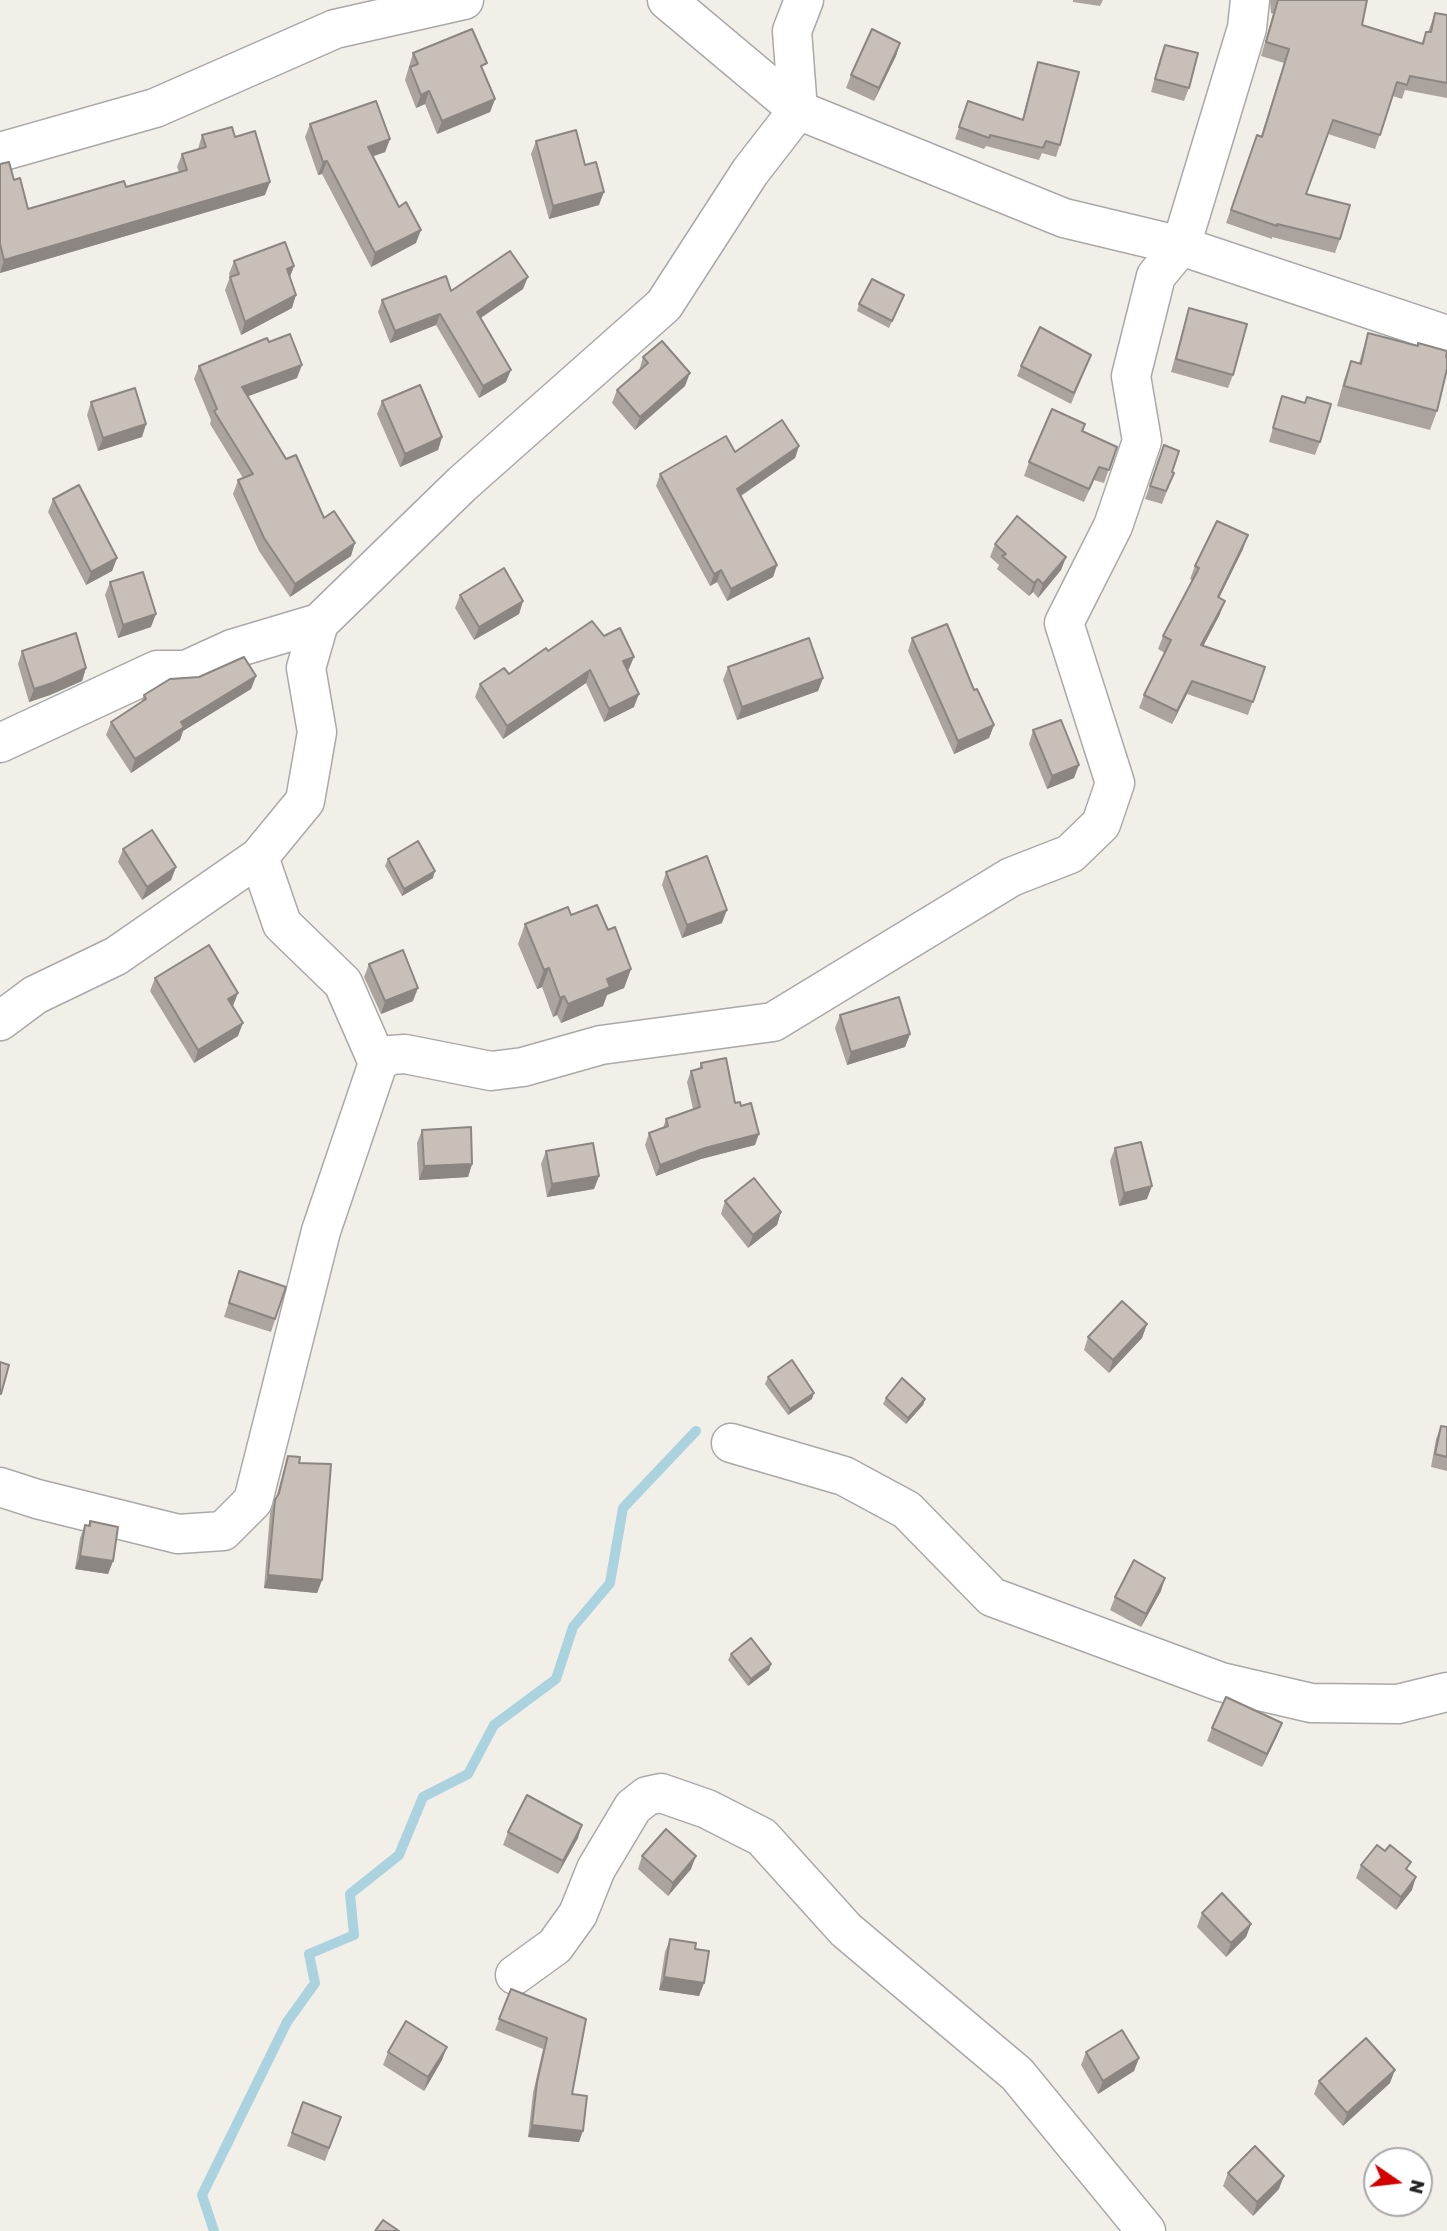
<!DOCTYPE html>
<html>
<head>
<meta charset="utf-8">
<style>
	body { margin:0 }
	#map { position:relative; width:1447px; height:2231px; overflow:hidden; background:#f2efe9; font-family:Rubik,sans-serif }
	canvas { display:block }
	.north { position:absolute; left:1363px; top:2147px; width:70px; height:70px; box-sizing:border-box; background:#fff; border:2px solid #a7a7a7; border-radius:50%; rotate:104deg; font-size:19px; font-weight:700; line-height:28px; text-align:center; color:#222 }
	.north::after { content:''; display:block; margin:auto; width:24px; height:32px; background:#d40000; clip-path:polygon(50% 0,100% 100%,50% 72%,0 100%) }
</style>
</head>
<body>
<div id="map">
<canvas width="1447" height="2231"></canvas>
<div class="north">N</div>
</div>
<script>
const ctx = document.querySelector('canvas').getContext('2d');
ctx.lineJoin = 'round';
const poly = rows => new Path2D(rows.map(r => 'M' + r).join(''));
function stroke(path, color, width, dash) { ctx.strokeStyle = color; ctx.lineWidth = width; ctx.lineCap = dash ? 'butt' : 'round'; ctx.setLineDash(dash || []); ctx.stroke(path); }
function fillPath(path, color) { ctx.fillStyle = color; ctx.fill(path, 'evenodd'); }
stroke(poly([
	[214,2231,202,2195,287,2022,315,1983,309,1954,354,1935,350,1894,399,1855,423,1797,468,1774,494,1725,556,1679,573,1627,610,1583,623,1508,696,1431]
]), '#aad3df', 10);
const minor = poly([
	[667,0,798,110,1064,218,1181,246,1447,335],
	[0,152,155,108,335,29,464,0],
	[0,743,157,670,186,670,232,649,319,623],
	[259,857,282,924,343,983,378,1063],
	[0,1021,35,995,116,956,259,857,305,801,317,732,306,668,319,623,462,484,664,305,750,172,798,110,792,31,804,0],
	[731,1443,844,1476,907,1510,992,1597,1221,1682,1311,1703,1398,1704,1447,1692],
	[0,1487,37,1499,178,1534,223,1531,253,1501,321,1231,378,1063,390,1055,405,1054,491,1071,523,1067,601,1045,773,1022,1011,877,1070,854,1101,824,1115,783,1064,623,1113,526,1142,441,1131,376,1156,276,1181,246,1247,28,1250,0],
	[515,1975,555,1946,578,1914,596,1869,633,1807,647,1796,661,1793,707,1809,762,1837,846,1930,1017,2074,1146,2231]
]);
stroke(minor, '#a9a9a9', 41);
stroke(minor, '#fff', 38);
fillPath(poly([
	[1073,0,1103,0,1100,6,1073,2],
	[1270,0,1367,0,1362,25,1421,44,1426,32,1428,32,1435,13,1447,15,1447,98,1405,90,1402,99,1393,96,1375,149,1328,134,1306,194,1340,239,1335,253,1272,237,1272,239,1226,223,1257,135,1261,136,1284,63,1261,56,1273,14,1271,13],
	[900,43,896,56,874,101,846,88,851,75],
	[1165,45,1189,88,1184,101,1151,92,1160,58],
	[413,53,483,72,495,99,490,112,437,134,425,104,416,108,405,80],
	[1038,62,1060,145,1056,157,1042,153,1039,160,986,146,984,149,955,139,968,101,1022,120,1034,73],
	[310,124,390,139,385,152,373,156,399,207,416,243,371,267,322,174,318,175,305,137],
	[202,135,235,137,265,195,0,273,0,164,14,180,28,209,126,187,179,172,177,167,182,154,198,149],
	[536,141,585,165,599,205,549,219,531,154],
	[234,261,294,266,290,277,292,308,241,335,225,290,230,277,229,274],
	[523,289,480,318,506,382,479,398,436,325,390,343,378,312,382,300,451,291],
	[904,295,889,328,857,311,859,304],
	[1189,308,1233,375,1228,388,1171,372,1185,321],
	[1368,333,1446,357,1437,411,1430,430,1337,406,1344,380,1351,361,1359,363],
	[269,342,297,378,248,396,324,518,351,556,290,597,259,551,233,494,238,480,243,478,210,424,211,420,194,379,199,366],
	[1091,355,1071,404,1017,376,1021,366],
	[643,357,685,386,635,430,612,403,617,390,639,371],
	[1282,396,1320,442,1315,455,1269,442],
	[382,401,442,437,438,450,400,467,377,414],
	[91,402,146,424,142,437,98,451,87,415],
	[1085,424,1083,431,1117,447,1104,483,1094,480,1084,502,1024,476,1029,462],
	[1164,445,1172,472,1174,473,1162,504,1145,499],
	[799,446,795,458,741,496,777,565,773,577,727,601,717,582,710,586,656,486,660,474,735,452],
	[53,499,117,558,112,571,86,585,48,512],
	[995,544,1066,557,1061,570,1038,598,1033,592,1029,596,997,569,999,565,990,557],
	[1243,549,1219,598,1220,614,1203,646,1265,667,1248,715,1187,694,1172,724,1139,708,1144,695,1165,653,1158,649,1163,636,1193,581,1190,579,1195,566],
	[110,582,151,627,118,638,105,595],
	[460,595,523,601,519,614,474,640,455,608],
	[912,638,974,690,994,725,989,738,954,754,908,651],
	[22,651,86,668,82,681,50,695,29,702,18,664],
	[548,651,629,669,627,670,634,707,604,722,586,683,503,739,475,697,480,684,509,674],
	[728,667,823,678,818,691,737,720,723,680],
	[256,676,251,689,183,731,180,740,131,773,106,735,111,722,141,702,144,695],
	[1033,730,1074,778,1047,789,1029,744],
	[123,849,176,867,171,880,142,900,118,862],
	[388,859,433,878,402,896,385,866],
	[666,872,722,923,682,938,662,885],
	[571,915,608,930,631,969,624,988,607,995,603,1006,561,1023,557,1015,553,1017,542,987,537,989,518,944,525,924],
	[369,964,413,1001,381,1014,364,977],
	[155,978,233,1006,238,1036,194,1063,150,991],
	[840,1015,910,1034,905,1047,847,1065,835,1028],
	[701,1063,735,1103,755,1145,701,1159,656,1176,645,1145,649,1133,663,1128,666,1119,693,1109,687,1082,691,1071,699,1069],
	[422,1130,472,1164,468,1177,419,1180,417,1143],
	[1115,1148,1147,1199,1119,1206,1110,1161],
	[546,1151,599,1176,594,1189,547,1197,541,1164],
	[725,1201,781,1212,777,1225,748,1248,721,1214],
	[239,1271,286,1287,271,1332,224,1317],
	[1147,1324,1142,1338,1109,1373,1084,1350,1088,1337],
	[768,1377,812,1399,788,1415,765,1384],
	[886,1398,925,1399,923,1405,906,1424,883,1404],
	[1441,1426,1447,1427,1447,1471,1431,1467,1436,1439],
	[288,1456,299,1463,322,1580,317,1593,264,1588,270,1513,276,1498,284,1469],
	[90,1521,113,1561,108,1574,75,1569,80,1538,85,1525,88,1525],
	[1161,1591,1141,1627,1110,1610,1115,1597],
	[731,1654,771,1664,769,1670,748,1686,728,1660],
	[1282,1723,1277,1736,1262,1767,1207,1741,1212,1728],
	[508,1832,578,1838,558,1874,503,1845],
	[1385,1851,1408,1870,1412,1890,1396,1910,1356,1878,1361,1865],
	[642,1856,691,1869,668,1896,638,1869],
	[1202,1913,1251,1924,1246,1937,1226,1957,1197,1927],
	[670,1939,695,1949,704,1983,699,1996,659,1990,665,1952],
	[511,1989,586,2019,572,2094,579,2142,528,2137,533,2093,543,2049,495,2030],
	[388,2052,442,2060,424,2091,383,2065],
	[1086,2052,1139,2058,1134,2071,1098,2094,1081,2065],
	[1319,2081,1390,2083,1343,2126,1314,2094],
	[303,2102,341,2117,325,2161,287,2146],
	[1228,2173,1279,2189,1253,2216,1223,2186]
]), '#aba49e');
fillPath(poly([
	[900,43,896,56,874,101,879,88],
	[429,91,425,104,416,108,421,95],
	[495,99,490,112,437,134,442,121],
	[390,139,385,152,363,160,368,147],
	[327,161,322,174,318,175,323,162],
	[270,182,265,195,0,273,4,260],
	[604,192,599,205,549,219,553,206],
	[421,230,416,243,371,267,375,253],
	[294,266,289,279,287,269],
	[528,277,523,289,472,324,477,312],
	[296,295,292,308,241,335,245,322],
	[440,314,436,325,390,343,395,331],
	[302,365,297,378,238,400,242,387],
	[511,370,506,382,479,398,483,386],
	[690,373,685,386,635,430,640,417],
	[146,424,142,437,98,451,103,438],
	[442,437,438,450,400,467,405,454],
	[799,446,795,458,733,501,737,489],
	[1248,535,1243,549,1213,610,1218,597],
	[355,543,351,556,290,597,295,584],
	[1066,557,1061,570,1038,598,1043,584],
	[117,558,112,571,86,585,91,572],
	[777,565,773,577,727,601,731,589],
	[721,570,717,582,710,586,714,574],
	[1038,579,1033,592,1029,596,1034,583],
	[523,601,519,614,474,640,479,627],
	[1225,601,1220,614,1197,658,1201,645],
	[156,614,151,627,118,638,123,625],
	[634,657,629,669,619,674,623,661],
	[86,668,82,681,50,695,29,702,34,689],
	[590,670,586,683,503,739,507,726],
	[256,676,251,689,183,731,180,740,131,773,135,759,181,722],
	[823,678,818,691,737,720,742,707],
	[1192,681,1187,694,1172,724,1177,711],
	[639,694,634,707,604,722,609,709],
	[994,725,989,738,954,754,958,741],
	[1079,765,1074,778,1047,789,1052,776],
	[176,867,171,880,142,900,147,887],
	[435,871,433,878,402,896,404,889],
	[727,910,722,923,682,938,687,925],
	[549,968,542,987,537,989,544,970],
	[631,969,624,988,607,995,603,1006,561,1023,568,1004,607,979],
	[418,988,413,1001,381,1014,385,1001],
	[238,993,233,1006,228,999],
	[564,996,557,1015,553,1017,560,998],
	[243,1023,238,1036,194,1063,198,1050],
	[910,1034,905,1047,847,1065,851,1052],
	[759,1134,755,1145,701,1159,656,1176,660,1165,705,1148],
	[472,1164,468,1177,419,1180,424,1166],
	[599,1176,594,1189,547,1197,552,1184],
	[1152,1186,1147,1199,1119,1206,1124,1193],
	[781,1212,777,1225,748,1248,753,1235],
	[1147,1324,1142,1338,1109,1373,1113,1360],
	[814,1393,812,1399,788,1415,790,1409],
	[925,1399,923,1405,906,1424,908,1418],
	[80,1556,113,1561,108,1574,75,1569],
	[268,1575,322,1580,317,1593,264,1588],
	[1165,1578,1161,1591,1141,1627,1146,1614],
	[771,1664,769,1670,748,1686,751,1679],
	[1282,1723,1277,1736,1262,1767,1267,1754],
	[582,1825,578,1838,558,1874,563,1861],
	[696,1856,691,1869,668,1896,673,1883],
	[1416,1877,1412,1890,1396,1910,1401,1897],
	[1251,1924,1246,1937,1226,1957,1231,1943],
	[664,1977,704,1983,699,1996,659,1990],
	[447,2047,442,2060,424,2091,428,2077],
	[1139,2058,1134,2071,1098,2094,1103,2081],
	[1395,2070,1390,2083,1343,2126,1347,2113],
	[532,2125,583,2131,579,2142,528,2137],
	[1284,2176,1279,2189,1253,2216,1257,2202]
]), '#8b8681');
const building = poly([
	[1278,0,1367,0,1362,25,1423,44,1426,32,1431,32,1435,13,1447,15,1447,83,1410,76,1407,85,1397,82,1380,135,1333,120,1306,194,1350,205,1340,239,1277,224,1277,226,1231,210,1257,135,1262,137,1289,49,1266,42,1278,0],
	[472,29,487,63,481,66,495,99,442,121,429,91,421,95,410,67,418,64,413,53,472,29],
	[872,29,900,43,879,88,851,75,872,29],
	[1165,45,1198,53,1189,88,1155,79,1165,45],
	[1038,62,1079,72,1060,145,1046,141,1043,148,990,135,989,138,959,127,968,101,1023,120,1038,62],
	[376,101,390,139,368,147,399,207,406,202,421,230,375,253,327,161,323,162,310,124,376,101],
	[232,127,235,137,255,131,270,182,4,260,0,244,0,164,9,162,14,180,20,178,28,209,124,181,126,187,187,170,182,154,206,147,202,135,232,127],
	[576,130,585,165,596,162,604,192,553,206,536,141,576,130],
	[285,242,294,266,287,269,296,295,245,322,230,277,239,274,234,261,285,242],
	[510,251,528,277,477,312,511,370,483,386,440,314,395,331,382,300,446,276,451,291,510,251],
	[872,279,904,295,892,321,859,304,872,279],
	[1189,308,1247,324,1233,375,1176,359,1189,308],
	[1040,327,1091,355,1074,393,1021,366,1040,327],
	[1368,333,1418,346,1418,343,1447,351,1446,357,1447,357,1447,369,1437,411,1344,386,1351,361,1361,364,1368,333],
	[290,334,302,365,242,387,286,459,296,455,324,518,334,511,355,543,295,584,264,538,238,480,253,474,214,411,217,409,199,366,267,338,269,342,290,334],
	[662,341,690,373,640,417,617,390,648,363,643,357,662,341],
	[420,385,442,437,405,454,382,401,420,385],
	[135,388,146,424,103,438,91,402,135,388],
	[1282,396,1305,403,1307,397,1331,404,1320,442,1273,428,1282,396],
	[1052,409,1085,424,1082,431,1117,447,1109,470,1099,467,1089,489,1029,462,1052,409],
	[782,420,799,446,737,489,777,565,731,589,721,570,714,574,660,474,726,436,735,452,782,420],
	[1164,445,1179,451,1172,472,1174,473,1166,491,1150,486,1164,445],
	[79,485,117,558,91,572,53,499,79,485],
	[1017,516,1066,557,1043,584,1038,579,1034,583,1002,556,1006,554,995,544,1017,516],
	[1217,521,1248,535,1218,597,1225,601,1201,645,1265,667,1253,702,1192,681,1177,711,1144,695,1171,640,1163,636,1199,568,1195,566,1217,521],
	[504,568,523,601,479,627,460,595,504,568],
	[143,572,156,614,123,625,110,582,143,572],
	[592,621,604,636,620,628,634,657,623,661,639,694,609,709,590,670,507,726,480,684,504,668,509,674,546,648,548,651,592,621],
	[947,624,974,690,977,689,994,725,958,741,912,638,947,624],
	[76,633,86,668,55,682,34,689,22,651,76,633],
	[809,638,823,678,742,707,728,667,809,638],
	[244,657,256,676,181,722,184,727,135,759,111,722,146,699,144,695,170,679,199,677,244,657],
	[1061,720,1079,765,1052,776,1033,730,1061,720],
	[152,830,176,867,147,887,123,849,152,830],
	[418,841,435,871,404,889,388,859,418,841],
	[707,856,727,910,687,925,666,872,707,856],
	[597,905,608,930,615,927,631,969,607,979,610,987,568,1004,564,996,560,998,549,968,544,970,525,924,568,907,571,915,597,905],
	[209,945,238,993,228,999,243,1023,198,1050,155,978,209,945],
	[403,950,418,988,385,1001,369,964,403,950],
	[899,997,910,1034,851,1052,840,1015,899,997],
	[726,1058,735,1103,740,1102,741,1106,751,1103,759,1134,705,1148,660,1165,649,1133,668,1126,666,1119,700,1107,691,1071,702,1068,701,1063,726,1058],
	[471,1127,472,1164,424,1166,422,1130,471,1127],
	[1141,1142,1152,1186,1124,1193,1115,1148,1141,1142],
	[593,1143,599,1176,552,1184,546,1151,593,1143],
	[754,1178,781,1212,753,1235,725,1201,754,1178],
	[239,1271,286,1287,275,1319,229,1303,239,1271],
	[1122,1301,1147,1324,1113,1360,1088,1337,1122,1301],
	[792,1360,814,1393,790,1409,768,1377,792,1360],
	[0,1362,9,1365,1,1394,0,1394,0,1362],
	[902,1378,925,1399,908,1418,886,1398,902,1378],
	[1441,1426,1447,1427,1447,1457,1435,1454,1441,1426],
	[288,1456,300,1457,299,1463,331,1464,322,1580,268,1575,275,1500,279,1493,288,1456],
	[90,1521,118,1527,113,1561,80,1556,85,1525,90,1526,90,1521],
	[1134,1560,1165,1578,1146,1614,1115,1597,1134,1560],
	[751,1638,771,1664,751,1679,731,1654,751,1638],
	[1226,1697,1282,1723,1267,1754,1212,1728,1226,1697],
	[527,1795,582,1825,563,1861,508,1832,527,1795],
	[666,1829,696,1856,673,1883,642,1856,666,1829],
	[1377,1845,1385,1851,1390,1845,1411,1862,1406,1869,1416,1877,1401,1897,1361,1865,1377,1845],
	[1222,1893,1251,1924,1231,1943,1202,1913,1222,1893],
	[670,1939,696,1943,695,1949,709,1951,704,1983,664,1977,670,1939],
	[511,1989,586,2019,572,2094,587,2096,583,2131,532,2125,537,2082,547,2038,499,2019,511,1989],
	[406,2021,447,2047,428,2077,388,2052,406,2021],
	[1122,2030,1139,2058,1103,2081,1086,2052,1122,2030],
	[1366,2038,1395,2070,1347,2113,1319,2081,1366,2038],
	[303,2102,341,2117,329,2148,292,2133,303,2102],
	[1255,2146,1284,2176,1257,2202,1228,2173,1255,2146],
	[383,2220,399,2231,375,2231,383,2220]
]);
fillPath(building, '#c7bfb8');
stroke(building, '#8b8681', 2);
</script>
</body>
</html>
